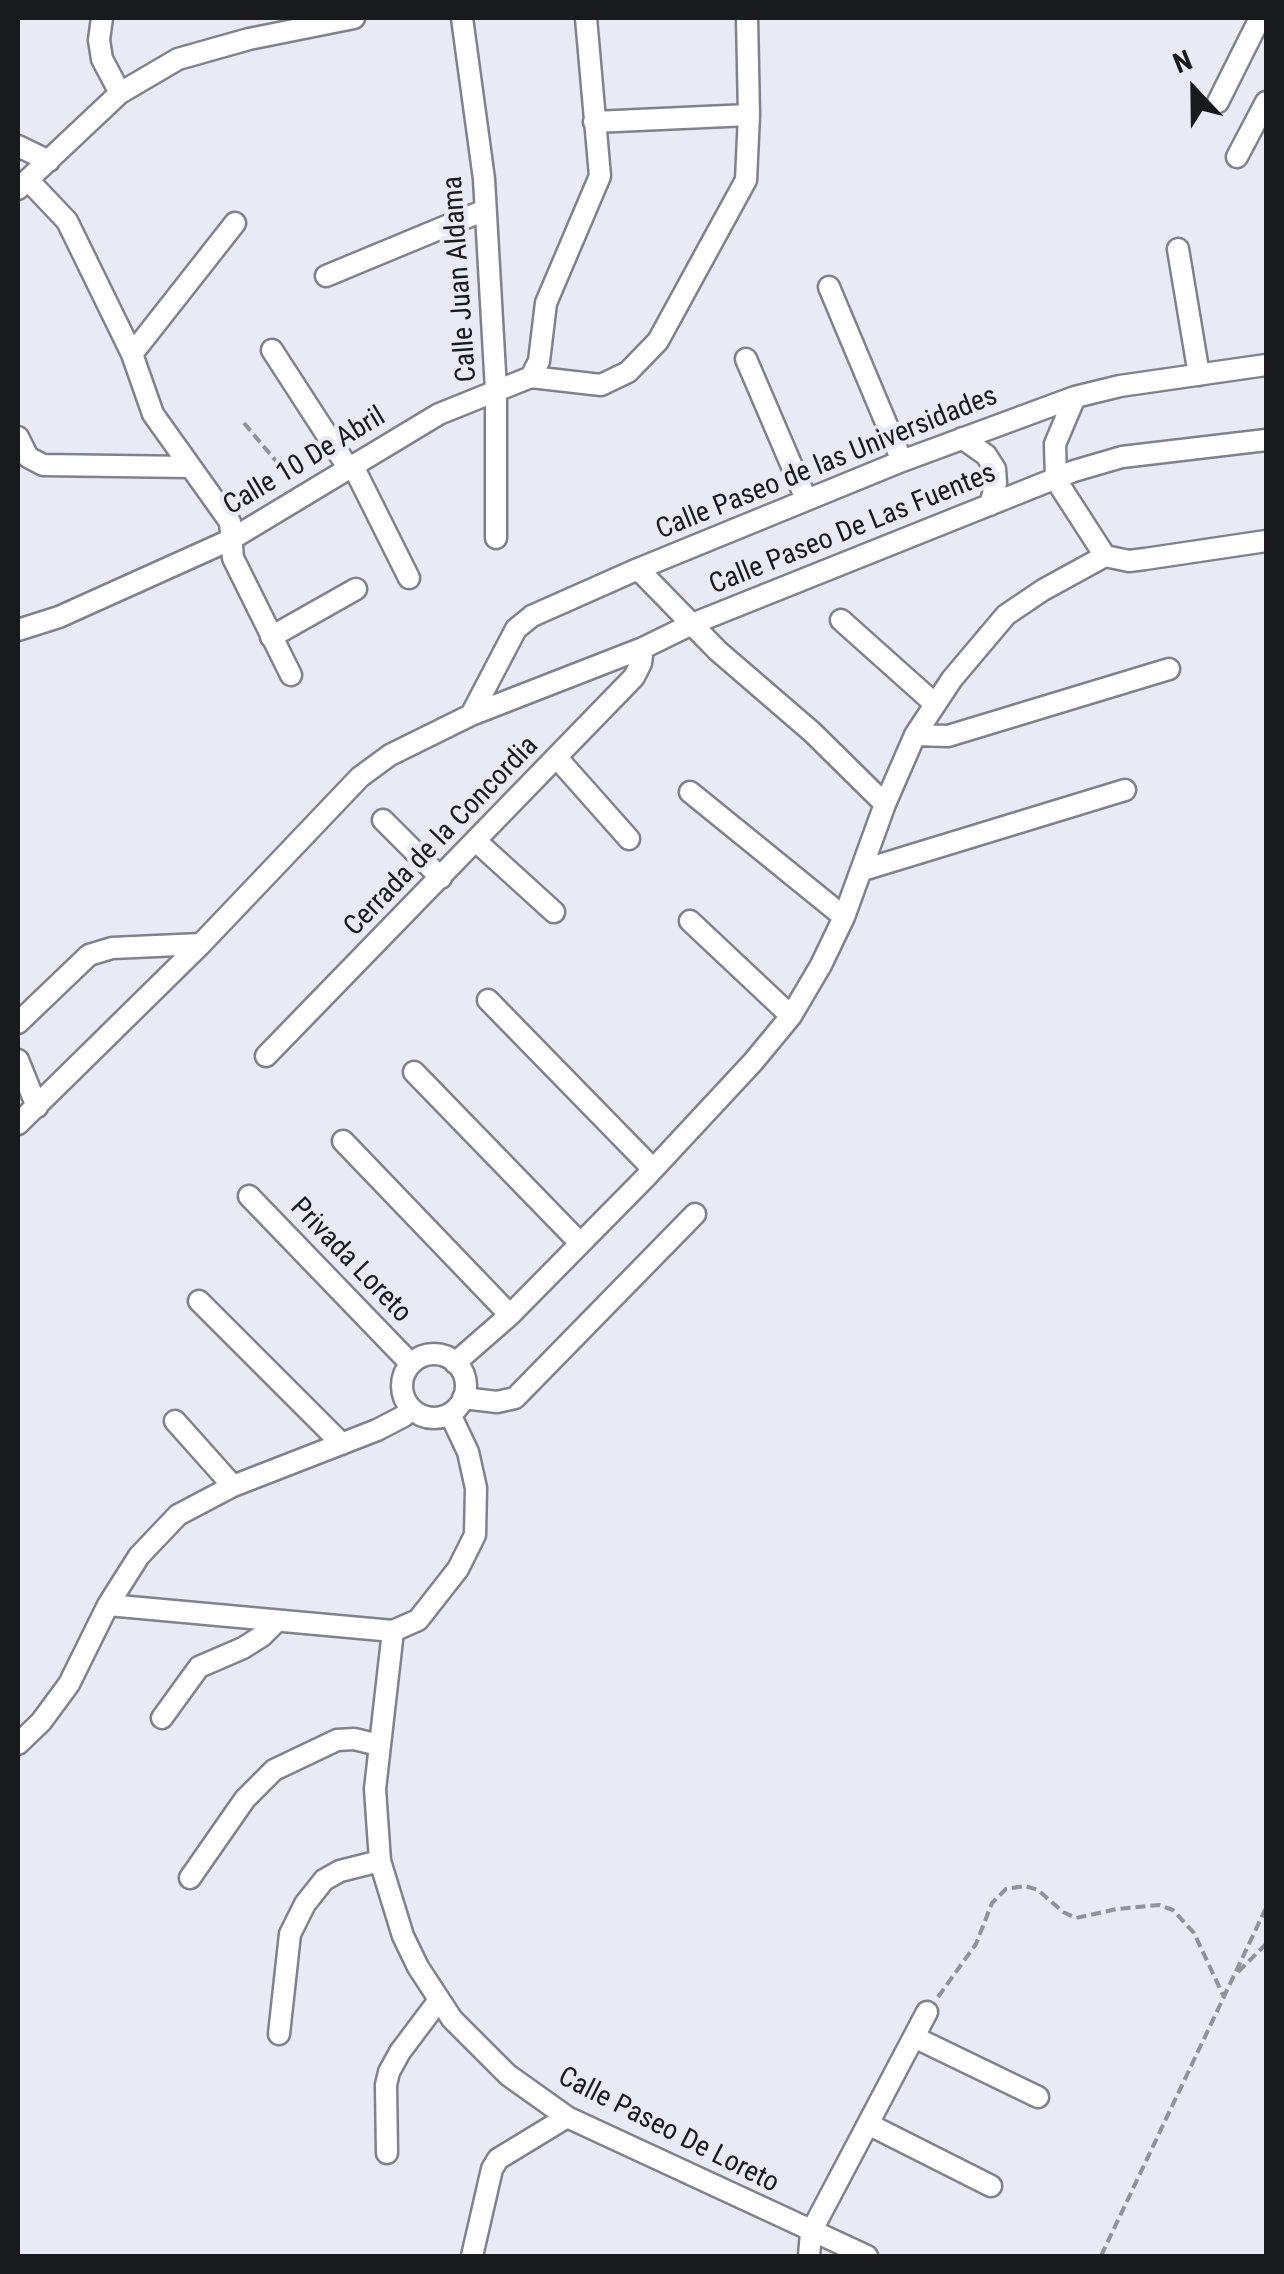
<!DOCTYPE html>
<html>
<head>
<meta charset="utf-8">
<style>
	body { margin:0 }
	#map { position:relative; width:1284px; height:2274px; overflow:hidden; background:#e8ebf5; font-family:"Roboto Condensed",sans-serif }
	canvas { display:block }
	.frame { position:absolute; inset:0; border:20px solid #191a1d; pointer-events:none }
	.north { position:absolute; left:1144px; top:40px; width:100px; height:100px; -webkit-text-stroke:8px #e8ebf5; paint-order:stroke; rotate:338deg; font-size:28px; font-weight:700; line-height:40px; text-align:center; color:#191a1d }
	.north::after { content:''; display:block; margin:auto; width:35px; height:45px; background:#191a1d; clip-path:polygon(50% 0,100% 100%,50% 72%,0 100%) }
</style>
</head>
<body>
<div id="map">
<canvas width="1284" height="2274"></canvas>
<div class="frame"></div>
<div class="north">N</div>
</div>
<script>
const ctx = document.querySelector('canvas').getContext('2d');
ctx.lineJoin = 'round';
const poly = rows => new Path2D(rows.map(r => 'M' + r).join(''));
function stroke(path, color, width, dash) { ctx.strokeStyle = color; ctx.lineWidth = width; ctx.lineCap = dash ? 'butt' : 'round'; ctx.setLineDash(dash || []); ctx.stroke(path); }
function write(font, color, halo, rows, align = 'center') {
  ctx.font = font + ' "Roboto Condensed",sans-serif'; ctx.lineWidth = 9; ctx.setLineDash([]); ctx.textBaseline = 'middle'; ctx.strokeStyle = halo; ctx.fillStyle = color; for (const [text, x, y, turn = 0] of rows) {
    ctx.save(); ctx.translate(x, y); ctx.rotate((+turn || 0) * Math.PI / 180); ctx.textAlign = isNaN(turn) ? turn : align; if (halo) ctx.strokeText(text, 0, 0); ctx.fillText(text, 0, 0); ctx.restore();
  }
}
const minor = poly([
	[102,18,99,40,102,59,120,93],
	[462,18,484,179,496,390,496,538],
	[1218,102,1260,18],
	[594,122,749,115],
	[18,146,49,161],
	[1237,157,1266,102],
	[29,181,67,221,132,354,153,414,230,522,233,558,291,675],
	[18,189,120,93,178,59,249,39,354,18],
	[1178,249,1199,375],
	[326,276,485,210],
	[829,287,902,461],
	[272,350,349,469],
	[132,354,235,223],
	[746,359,806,499],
	[531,377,539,361,546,303,600,176,586,18],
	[1075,397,1055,444,1056,480,1105,556,1129,561,1145,559,1266,541],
	[18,437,28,457,43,465,189,467],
	[962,438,986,455,995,469,996,483,990,505],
	[353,466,409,578],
	[638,569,718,651,812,732,885,804],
	[841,620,935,704],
	[18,630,59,617,230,540,439,414,531,377,601,385,628,372,658,341,746,180,749,115,747,18],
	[271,637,356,589],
	[471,715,516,629,532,616,638,569,902,461,1075,397,1120,386,1266,365],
	[915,735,948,736,1169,669],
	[558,759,629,839],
	[690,792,844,917],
	[383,820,441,878],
	[477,842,554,912],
	[863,870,1125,790],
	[690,921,791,1016],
	[488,1000,652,1168],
	[18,1023,89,955,112,948,201,944],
	[266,1056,634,677,641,663,643,648],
	[18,1060,37,1107],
	[414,1072,580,1243],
	[18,1124,201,944,360,777,390,755,471,715,643,648,692,624,1074,471,1122,457,1266,440],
	[343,1141,510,1315],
	[249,1196,411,1364],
	[199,1301,342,1444],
	'402 1386a32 32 0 1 1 64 0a32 32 0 1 1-64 0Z',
	[455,1363,510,1315,646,1177,753,1062,791,1016,821,965,844,917,885,804,915,735,952,679,1006,615,1043,590,1105,556],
	[463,1398,497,1402,515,1398,695,1214],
	[175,1421,233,1486],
	[108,1605,393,1631,418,1620,458,1569,475,1535,476,1488,468,1452,450,1414],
	[393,1631,375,1789,380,1861,403,1936,418,1967,452,2019,508,2075,567,2117,867,2256],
	[162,1718,199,1667,243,1648,262,1636,277,1621],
	[18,1744,41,1722,69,1684,108,1605,139,1556,178,1515,233,1486,377,1430,404,1416,410,1409],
	[190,1878,245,1799,274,1770,337,1740,354,1739,379,1745],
	[279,2034,290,1934,305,1904,324,1880,340,1871,380,1861],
	[914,2037,1038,2097],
	[868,2124,991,2186],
	[387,2153,386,2085,389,2072,400,2052,439,2000],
	[472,2256,492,2169,498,2159,567,2117],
	[809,2256,811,2232,927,2012]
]);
stroke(minor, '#80828b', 25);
stroke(poly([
	[244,423,292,480],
	[1238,1972,1266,1944],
	[938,1997,976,1944,992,1903,1006,1889,1025,1886,1038,1890,1063,1912,1076,1918,1117,1909,1159,1905,1173,1910,1194,1933,1224,1997],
	[1101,2256,1266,1908]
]), '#90939a', 4, [10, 5]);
stroke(minor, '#fff', 20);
write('28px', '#191a1d', '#e8ebf5', [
	["Calle Juan Aldama",461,279,-94],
	["Calle 10 De Abril",305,462,-31],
	["Calle Paseo de las Universidades",827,464,-22],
	["Calle Paseo De Las Fuentes",853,530,-22],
	["Cerrada de la Concordia",442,837,-46],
	["Privada Loreto",350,1261,46],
	["Calle Paseo De Loreto",668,2131,27]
]);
</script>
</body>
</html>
